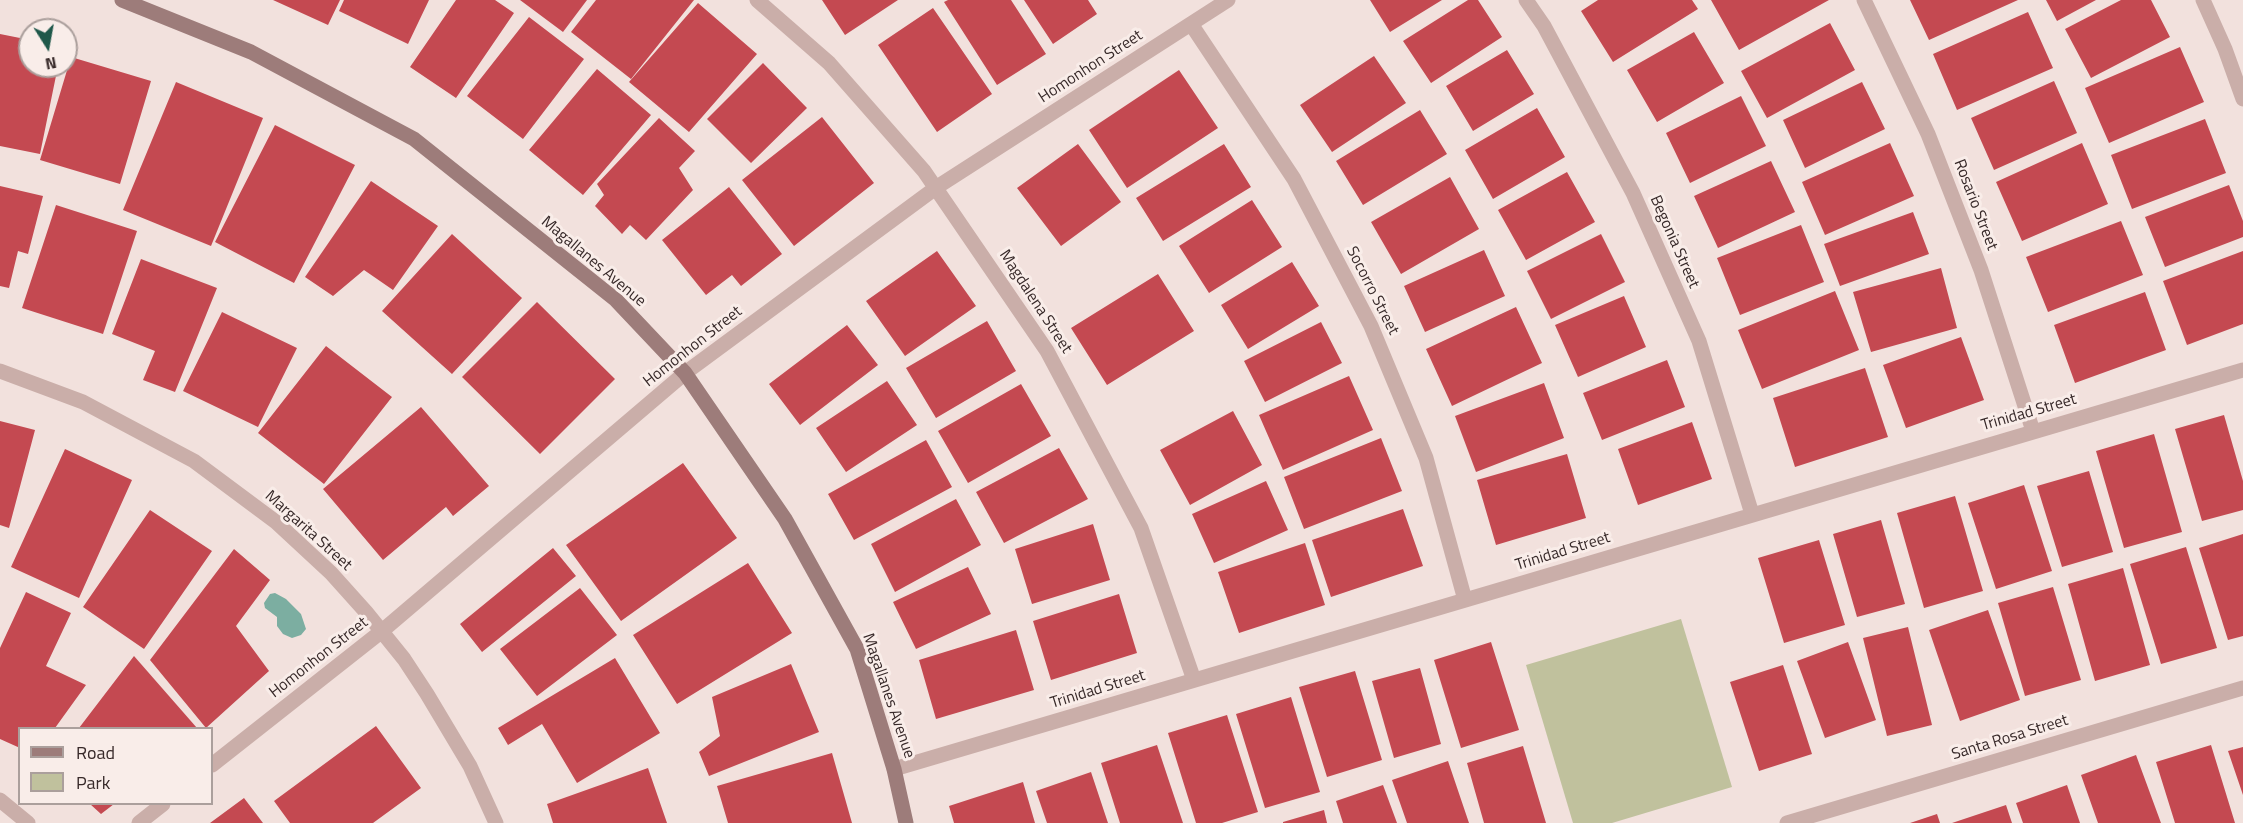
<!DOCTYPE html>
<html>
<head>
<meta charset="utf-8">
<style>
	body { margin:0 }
	#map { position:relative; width:2243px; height:823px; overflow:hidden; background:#f2e1dd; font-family:"Titillium Web",sans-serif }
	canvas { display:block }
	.legend { position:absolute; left:18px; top:727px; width:195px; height:78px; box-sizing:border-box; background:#f9ede9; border:2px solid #ab9f9c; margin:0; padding:8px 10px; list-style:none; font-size:18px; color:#372929 }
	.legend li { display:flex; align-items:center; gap:12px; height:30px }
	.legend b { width:30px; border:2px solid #ab9f9c }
	.north { position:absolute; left:18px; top:18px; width:60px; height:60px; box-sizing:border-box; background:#f9ede9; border:2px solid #ab9f9c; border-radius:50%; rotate:169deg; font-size:16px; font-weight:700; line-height:24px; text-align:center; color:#372929 }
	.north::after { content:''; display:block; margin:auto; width:21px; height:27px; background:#1f584a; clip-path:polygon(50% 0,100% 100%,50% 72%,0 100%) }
</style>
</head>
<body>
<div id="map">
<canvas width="2243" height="823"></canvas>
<ul class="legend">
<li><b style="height:8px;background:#9d7c7a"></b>Road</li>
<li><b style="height:16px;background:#c0c19d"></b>Park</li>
</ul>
<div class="north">N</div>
</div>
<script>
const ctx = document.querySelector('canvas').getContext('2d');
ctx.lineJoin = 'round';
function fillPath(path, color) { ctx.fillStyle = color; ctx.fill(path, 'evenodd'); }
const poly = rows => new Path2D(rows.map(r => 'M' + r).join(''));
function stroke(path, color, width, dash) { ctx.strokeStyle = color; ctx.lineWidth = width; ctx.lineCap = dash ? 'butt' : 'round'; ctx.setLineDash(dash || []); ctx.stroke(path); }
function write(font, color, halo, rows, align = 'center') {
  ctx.font = font + ' "Titillium Web",sans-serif'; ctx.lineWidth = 6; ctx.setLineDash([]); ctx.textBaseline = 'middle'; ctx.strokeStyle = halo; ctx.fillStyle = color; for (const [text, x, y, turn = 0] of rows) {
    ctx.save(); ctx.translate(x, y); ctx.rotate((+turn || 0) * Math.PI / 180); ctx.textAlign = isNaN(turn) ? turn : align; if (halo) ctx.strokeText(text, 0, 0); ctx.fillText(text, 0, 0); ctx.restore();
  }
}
fillPath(poly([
	[1681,619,1732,787,1612,823,1573,823,1526,665]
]), '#c0c19d');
fillPath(poly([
	[275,593,286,599,301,614,306,629,301,635,292,638,283,634,277,626,277,617,265,608,264,603,270,594]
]), '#7caea1');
fillPath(poly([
	[273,0,340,0,328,25],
	[344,0,429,0,408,44,339,11],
	[456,0,495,0,514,13,456,98,410,67],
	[520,0,587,0,563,32],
	[596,0,694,0,631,79,571,32],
	[822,0,898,0,845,35],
	[948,0,1011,0,1046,54,997,85,944,2],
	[1024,0,1088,0,1097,14,1053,44],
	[1370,0,1442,0,1390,32],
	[1468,0,1478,0,1502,37,1431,83,1403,41],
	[1598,0,1692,0,1698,9,1613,62,1581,11],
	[1711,0,1829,0,1739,50],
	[1910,0,2018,0,1929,40],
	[2046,0,2096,0,2057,21],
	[2121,0,2151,0,2170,37,2091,78,2065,29],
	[698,3,757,54,689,132,629,82],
	[933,8,992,94,937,132,878,45],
	[2028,12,2053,68,1957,110,1933,54],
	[529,17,584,59,523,139,467,96],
	[1830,23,1855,70,1767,118,1741,71],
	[1694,32,1724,83,1657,122,1627,70],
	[0,34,30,40,30,66,58,66,40,154,0,146],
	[2180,47,2204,102,2109,143,2085,88],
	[1507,50,1534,94,1473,131,1446,86],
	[1374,56,1406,103,1332,152,1300,105],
	[71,57,151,81,120,184,40,160],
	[763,63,807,108,751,163,707,119],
	[597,69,651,115,583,195,529,150],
	[1179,70,1218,128,1127,188,1089,130],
	[2054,81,2077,133,1994,170,1971,118],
	[176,82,263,118,211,246,123,210],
	[1862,82,1885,129,1805,168,1783,120],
	[1741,96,1766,146,1690,183,1666,133],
	[1537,108,1565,157,1493,199,1465,150],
	[1420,110,1447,154,1363,205,1336,161],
	[822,117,874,183,794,246,742,180],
	[659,118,695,151,679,168,693,190,646,240,630,225,622,234,595,206,604,195,597,184],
	[2205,119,2226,173,2132,209,2111,155],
	[275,125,355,165,294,283,215,242],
	[1890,143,1914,196,1825,235,1802,182],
	[2082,143,2108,204,2022,241,1996,182],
	[1078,144,1121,202,1061,246,1017,188],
	[1224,144,1251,187,1163,241,1136,198],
	[1771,161,1795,212,1718,248,1694,196],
	[1567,172,1595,222,1526,260,1498,210],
	[1450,177,1479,229,1401,274,1371,222],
	[371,181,438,226,393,290,364,270,333,296,305,277],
	[2229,185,2243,221,2243,237,2165,267,2145,217],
	[0,186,43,196,28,254,18,251,9,288,0,286],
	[729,187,782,254,741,286,732,275,706,295,662,240],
	[1252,200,1282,247,1209,293,1179,246],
	[56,205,137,231,103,334,22,308],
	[1913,212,1929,254,1840,286,1824,244],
	[2121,221,2143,275,2048,312,2026,257],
	[1801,225,1824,282,1740,315,1717,258],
	[452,234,522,298,452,374,382,311],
	[1601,234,1625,282,1551,319,1527,271],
	[1484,250,1505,296,1425,332,1404,286],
	[937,251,976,306,905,356,866,301],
	[2243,251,2243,324,2187,345,2163,281],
	[141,259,217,288,175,392,143,380,155,351,112,334],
	[1292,262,1319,306,1248,349,1221,305],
	[1941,268,1957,328,1871,352,1853,292],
	[1158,274,1194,331,1107,385,1071,328],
	[1835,291,1859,350,1762,389,1738,330],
	[2145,292,2166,350,2075,383,2054,325],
	[1624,296,1646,347,1578,377,1555,325],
	[537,302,615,379,540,454,462,377],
	[1516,307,1542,363,1452,406,1426,349],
	[222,312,297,348,258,427,183,391],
	[987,321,1016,371,936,418,906,368],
	[1321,322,1342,363,1265,402,1244,361],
	[847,325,878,365,800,425,769,384],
	[1961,337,1984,400,1906,428,1883,365],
	[326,346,392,397,324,484,258,433],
	[1667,360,1685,407,1602,440,1583,393],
	[1865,368,1888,437,1795,467,1773,398],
	[1349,376,1373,430,1283,470,1259,415],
	[887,381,917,425,846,472,816,428],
	[1544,383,1564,438,1476,472,1455,416],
	[1021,384,1051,436,968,483,938,431],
	[421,407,489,486,453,516,446,507,383,560,323,489],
	[1233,411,1262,465,1190,505,1160,450],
	[2224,415,2243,481,2243,510,2202,521,2175,429],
	[0,421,35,430,9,528,0,525],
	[1692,422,1712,479,1638,505,1618,449],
	[2154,434,2182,532,2124,548,2096,451],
	[1381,438,1402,491,1304,529,1284,477],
	[926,440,952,487,854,540,828,494],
	[1059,448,1088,499,1004,543,976,492],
	[65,449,132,480,79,598,11,567],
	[1567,454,1586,518,1496,545,1477,480],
	[683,463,737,538,621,621,566,545],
	[2089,471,2113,552,2062,567,2037,486],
	[1266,481,1288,530,1214,563,1192,514],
	[2024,485,2052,571,1996,589,1968,503],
	[1955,496,1983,591,1924,608,1897,513],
	[956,499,981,545,895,592,871,544],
	[1403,509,1423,566,1331,597,1312,540],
	[150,510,212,551,144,649,83,607],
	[1881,520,1905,604,1857,617,1833,534],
	[1093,524,1110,580,1032,604,1015,549],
	[2243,534,2243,636,2228,640,2199,548],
	[1819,540,1845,625,1784,643,1758,558],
	[1305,543,1325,605,1239,633,1218,572],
	[2186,547,2217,648,2161,664,2130,564],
	[553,548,576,576,482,652,460,624],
	[234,549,270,580,236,626,269,671,206,728,150,660],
	[748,563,792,633,677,704,633,635],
	[968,567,991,614,916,649,893,602],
	[2123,568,2150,665,2095,681,2068,584],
	[2053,587,2081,680,2025,696,1998,603],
	[580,588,617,635,537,696,500,649],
	[26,592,71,613,46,666,86,685,55,728,20,728,20,748,0,739,0,648],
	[1119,594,1137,653,1051,680,1033,621],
	[1988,610,2020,700,1960,721,1929,630],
	[1908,627,1932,725,1887,736,1863,638],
	[1016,630,1034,690,936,719,919,660],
	[1491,642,1519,730,1461,748,1434,660],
	[1848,642,1876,720,1825,738,1797,661],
	[134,656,197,728,79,728],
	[615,658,660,733,577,783,542,724,508,745,498,728],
	[791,664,819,732,709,776,699,752,720,736,712,697],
	[1783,665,1812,754,1759,771,1730,682],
	[1420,668,1441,744,1394,758,1372,681],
	[1355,671,1382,760,1327,777,1299,687],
	[1291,697,1320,792,1265,808,1236,714],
	[1227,715,1258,812,1222,823,1196,823,1168,733],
	[376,726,421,788,373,823,290,823,274,801],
	[1157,745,1183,823,1120,823,1101,763],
	[2211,745,2235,823,2175,823,2156,762],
	[1523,746,1546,823,1484,823,1467,763],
	[2243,747,2243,795,2228,751],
	[832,753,852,823,728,823,717,786],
	[2136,755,2161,823,2098,823,2081,775],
	[1448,761,1469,823,1407,823,1392,780],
	[648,768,667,823,553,823,547,804],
	[1091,772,1108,823,1047,823,1036,791],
	[1023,782,1035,823,954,823,949,806],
	[1383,785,1397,823,1343,823,1336,801],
	[2067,785,2080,823,2023,823,2016,803],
	[244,798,263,823,210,823],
	[90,804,114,804,101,814],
	[2006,805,2012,823,1952,823],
	[1324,810,1327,823,1283,823,1283,822],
	[1937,814,1940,823,1910,823]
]), '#c44951');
stroke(poly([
	[757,0,829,63,924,171,1047,351,1141,528,1194,680],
	[1526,0,1544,26,1633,193,1699,341,1752,514],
	[1864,0,1928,134,1981,270,2033,431],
	[2203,0,2225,49,2243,99],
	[1191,24,1294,179,1371,326,1426,458,1465,600],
	[0,371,83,402,194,461,276,522,331,573,366,612,404,659,427,694,470,766,496,823],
	[212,765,382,631,685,373,937,187,1228,0],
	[894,769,2243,370],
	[0,800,28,823],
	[139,823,163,804],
	[1787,823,2243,688]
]), '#caaea9', 15);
stroke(poly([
	[122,0,251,52,414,139,616,300,685,373,785,519,857,649,894,769,906,823]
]), '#9d7c7a', 15);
write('16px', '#372929', '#f9ede9', [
	["Homonhon Street",1091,67,-33],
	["Rosario Street",1975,205,69],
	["Begonia Street",1674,242,66],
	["Magallanes Avenue",593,262,40],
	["Socorro Street",1372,291,63],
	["Magdalena Street",1035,302,57],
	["Homonhon Street",693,347,-38],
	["Trinidad Street",2029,413,-16],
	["Margarita Street",308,531,42],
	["Trinidad Street",1563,552,-17],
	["Homonhon Street",319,658,-38],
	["Trinidad Street",1098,690,-17],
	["Magallanes Avenue",888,696,71],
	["Santa Rosa Street",2010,738,-17]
]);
</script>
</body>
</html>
